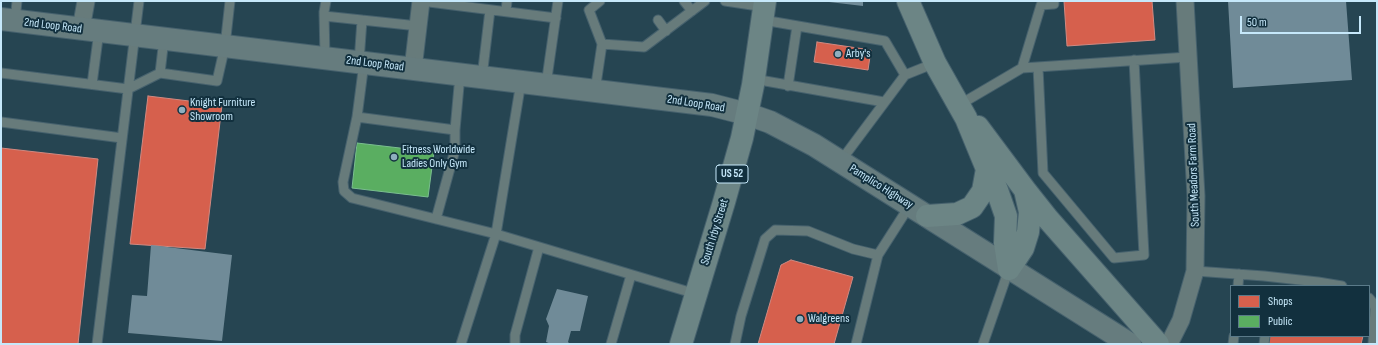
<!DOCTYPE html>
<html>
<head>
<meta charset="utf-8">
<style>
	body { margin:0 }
	#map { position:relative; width:1378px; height:345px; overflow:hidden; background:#264552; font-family:"Sofia Sans Condensed",sans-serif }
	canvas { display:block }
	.frame { position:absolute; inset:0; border:2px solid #c6e8fa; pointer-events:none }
	.legend { position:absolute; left:1230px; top:285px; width:140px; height:52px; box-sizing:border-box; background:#12303e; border:1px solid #5a7a89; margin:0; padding:5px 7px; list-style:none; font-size:12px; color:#c6e8fa }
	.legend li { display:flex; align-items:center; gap:8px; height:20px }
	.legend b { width:20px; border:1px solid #5a7a89 }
	.scale { position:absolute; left:1240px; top:16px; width:121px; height:18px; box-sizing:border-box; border:2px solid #c6e8fa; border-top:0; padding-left:5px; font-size:12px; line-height:14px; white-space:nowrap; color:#c6e8fa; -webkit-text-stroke:3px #12303e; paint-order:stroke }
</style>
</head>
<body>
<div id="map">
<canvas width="1378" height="345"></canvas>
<div class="frame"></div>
<ul class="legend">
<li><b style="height:11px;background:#d6604d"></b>Shops</li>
<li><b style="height:11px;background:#5aae61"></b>Public</li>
</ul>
<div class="scale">50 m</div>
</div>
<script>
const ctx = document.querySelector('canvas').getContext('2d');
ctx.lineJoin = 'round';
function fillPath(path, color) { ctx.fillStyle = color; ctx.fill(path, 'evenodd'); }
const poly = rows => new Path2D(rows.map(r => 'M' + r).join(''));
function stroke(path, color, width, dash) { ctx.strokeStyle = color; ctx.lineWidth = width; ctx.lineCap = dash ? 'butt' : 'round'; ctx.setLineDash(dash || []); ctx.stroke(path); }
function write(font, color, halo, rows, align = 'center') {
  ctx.font = font + ' "Sofia Sans Condensed",sans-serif'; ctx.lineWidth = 4; ctx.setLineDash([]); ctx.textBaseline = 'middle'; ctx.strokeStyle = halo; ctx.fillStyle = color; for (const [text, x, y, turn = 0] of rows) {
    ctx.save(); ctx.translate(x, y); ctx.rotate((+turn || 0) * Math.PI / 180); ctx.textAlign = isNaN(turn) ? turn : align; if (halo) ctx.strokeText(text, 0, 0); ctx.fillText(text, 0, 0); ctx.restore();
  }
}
const shops = poly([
	[1064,1,1152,1,1155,40,1067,46,1064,1],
	[817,42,871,50,868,70,814,62,817,42],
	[148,96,222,105,205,249,130,244,148,96],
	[1,148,98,159,78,344,1,344,1,148],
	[791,260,853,277,834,344,758,344,781,265,791,260],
	[1270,336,1363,336,1361,344,1269,344,1270,336]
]);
fillPath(shops, '#d6604d');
stroke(shops, '#d18981', 1);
const public = poly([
	[357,143,434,152,428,197,352,188,357,143]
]);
fillPath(public, '#5aae61');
stroke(public, '#7abf8f', 1);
fillPath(poly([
	[829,1,863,1,863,6,829,2],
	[1228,1,1346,1,1352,80,1233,88],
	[151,245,232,255,222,341,128,333,132,295,147,296],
	[557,289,588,296,580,331,571,331,568,342,570,344,551,344,546,342,549,326,546,319]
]), '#708b98');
const service = poly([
	[421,1,556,18],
	[684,1,692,11],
	[725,1,765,7],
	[506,11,507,1],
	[324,16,418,26],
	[658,20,666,31],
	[763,20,885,41,905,75],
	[15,21,17,1],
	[602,44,644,47,705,1],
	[325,58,324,12,326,1],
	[359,62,362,20],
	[364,63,357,117,455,130,460,75],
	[1038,67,1043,173,1114,258,1144,255,1134,60],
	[1022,68,1041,5,1054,4,1054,1],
	[1,73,128,89,160,73,217,81,225,46,230,1],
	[160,73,164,39],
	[482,77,490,10],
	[754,79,884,102],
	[92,84,99,31],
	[546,85,558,1],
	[788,86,797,26],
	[595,91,602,44,589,10,600,1],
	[959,105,1022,68,1188,57],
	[357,117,343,182,344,191,352,198,496,234,696,294],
	[1,122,122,138],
	[840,162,905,75,935,63],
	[436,219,455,150,455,130],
	[1195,271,1264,276,1318,282,1342,286],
	[1238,286,1239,274],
	[1369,298,1374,304,1375,309,1373,344],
	[97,344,139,1],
	[461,344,496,234,521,82],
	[515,344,515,335,539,247],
	[611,344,631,275],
	[735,344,741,316,765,239,775,230,808,231,853,249,878,255,910,205],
	[856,344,878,255],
	[983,344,1009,269],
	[1233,344,1234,336],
	[1264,344,1265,336]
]);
const minor = poly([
	[81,29,86,1],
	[413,69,421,1],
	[1169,344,1181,320,1195,271,1196,196,1185,1]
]);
const secondary = poly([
	[1,19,712,105,747,114,770,122,814,145,1130,344]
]);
const primary = poly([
	[908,1,935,63,966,118,987,169,997,190,1006,216,1005,243,1009,269],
	[978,127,1025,190,1030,212,1028,232,1023,248,1009,269],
	[1025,190,1048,219,1158,344],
	[927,216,957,214,972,207,983,191,987,169],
	[681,344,724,202,742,138,753,85,765,1]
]);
stroke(service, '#46616d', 11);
stroke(minor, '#46616d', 19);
stroke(secondary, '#46616d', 24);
stroke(primary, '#46616d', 24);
stroke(service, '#677b7b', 9);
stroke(minor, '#677b7b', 17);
stroke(secondary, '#667c7e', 22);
stroke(primary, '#6c8585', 22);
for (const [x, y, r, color] of [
	[838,54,4,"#8eafbf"],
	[182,110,4,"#8eafbf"],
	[394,157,4,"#8eafbf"],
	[800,319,4,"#8eafbf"]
]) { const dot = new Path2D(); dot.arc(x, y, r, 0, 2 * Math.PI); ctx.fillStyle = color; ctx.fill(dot); stroke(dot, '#12303e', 1.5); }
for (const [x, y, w] of [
	[732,174,32]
]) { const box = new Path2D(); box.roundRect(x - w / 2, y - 9, w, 18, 3); ctx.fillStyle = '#12303e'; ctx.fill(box); stroke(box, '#c6e8fa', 1); }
write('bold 11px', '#c6e8fa', null, [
	["US 52",732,174]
]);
write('12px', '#c6e8fa', '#12303e', [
	["2nd Loop Road",53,26,7],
	["2nd Loop Road",375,64,7],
	["2nd Loop Road",696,104,9],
	["South Meadors Farm Road",1194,175,-92],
	["Pamplico Highway",881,187,32],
	["South Irby Street",715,232,-73]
]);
write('12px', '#c6e8fa', '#12303e', [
	["Arby's",846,54],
	["Knight Furniture",190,103],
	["Showroom",190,117],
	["Fitness Worldwide",402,150],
	["Ladies Only Gym",402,164],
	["Walgreens",808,319]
], 'left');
</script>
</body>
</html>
